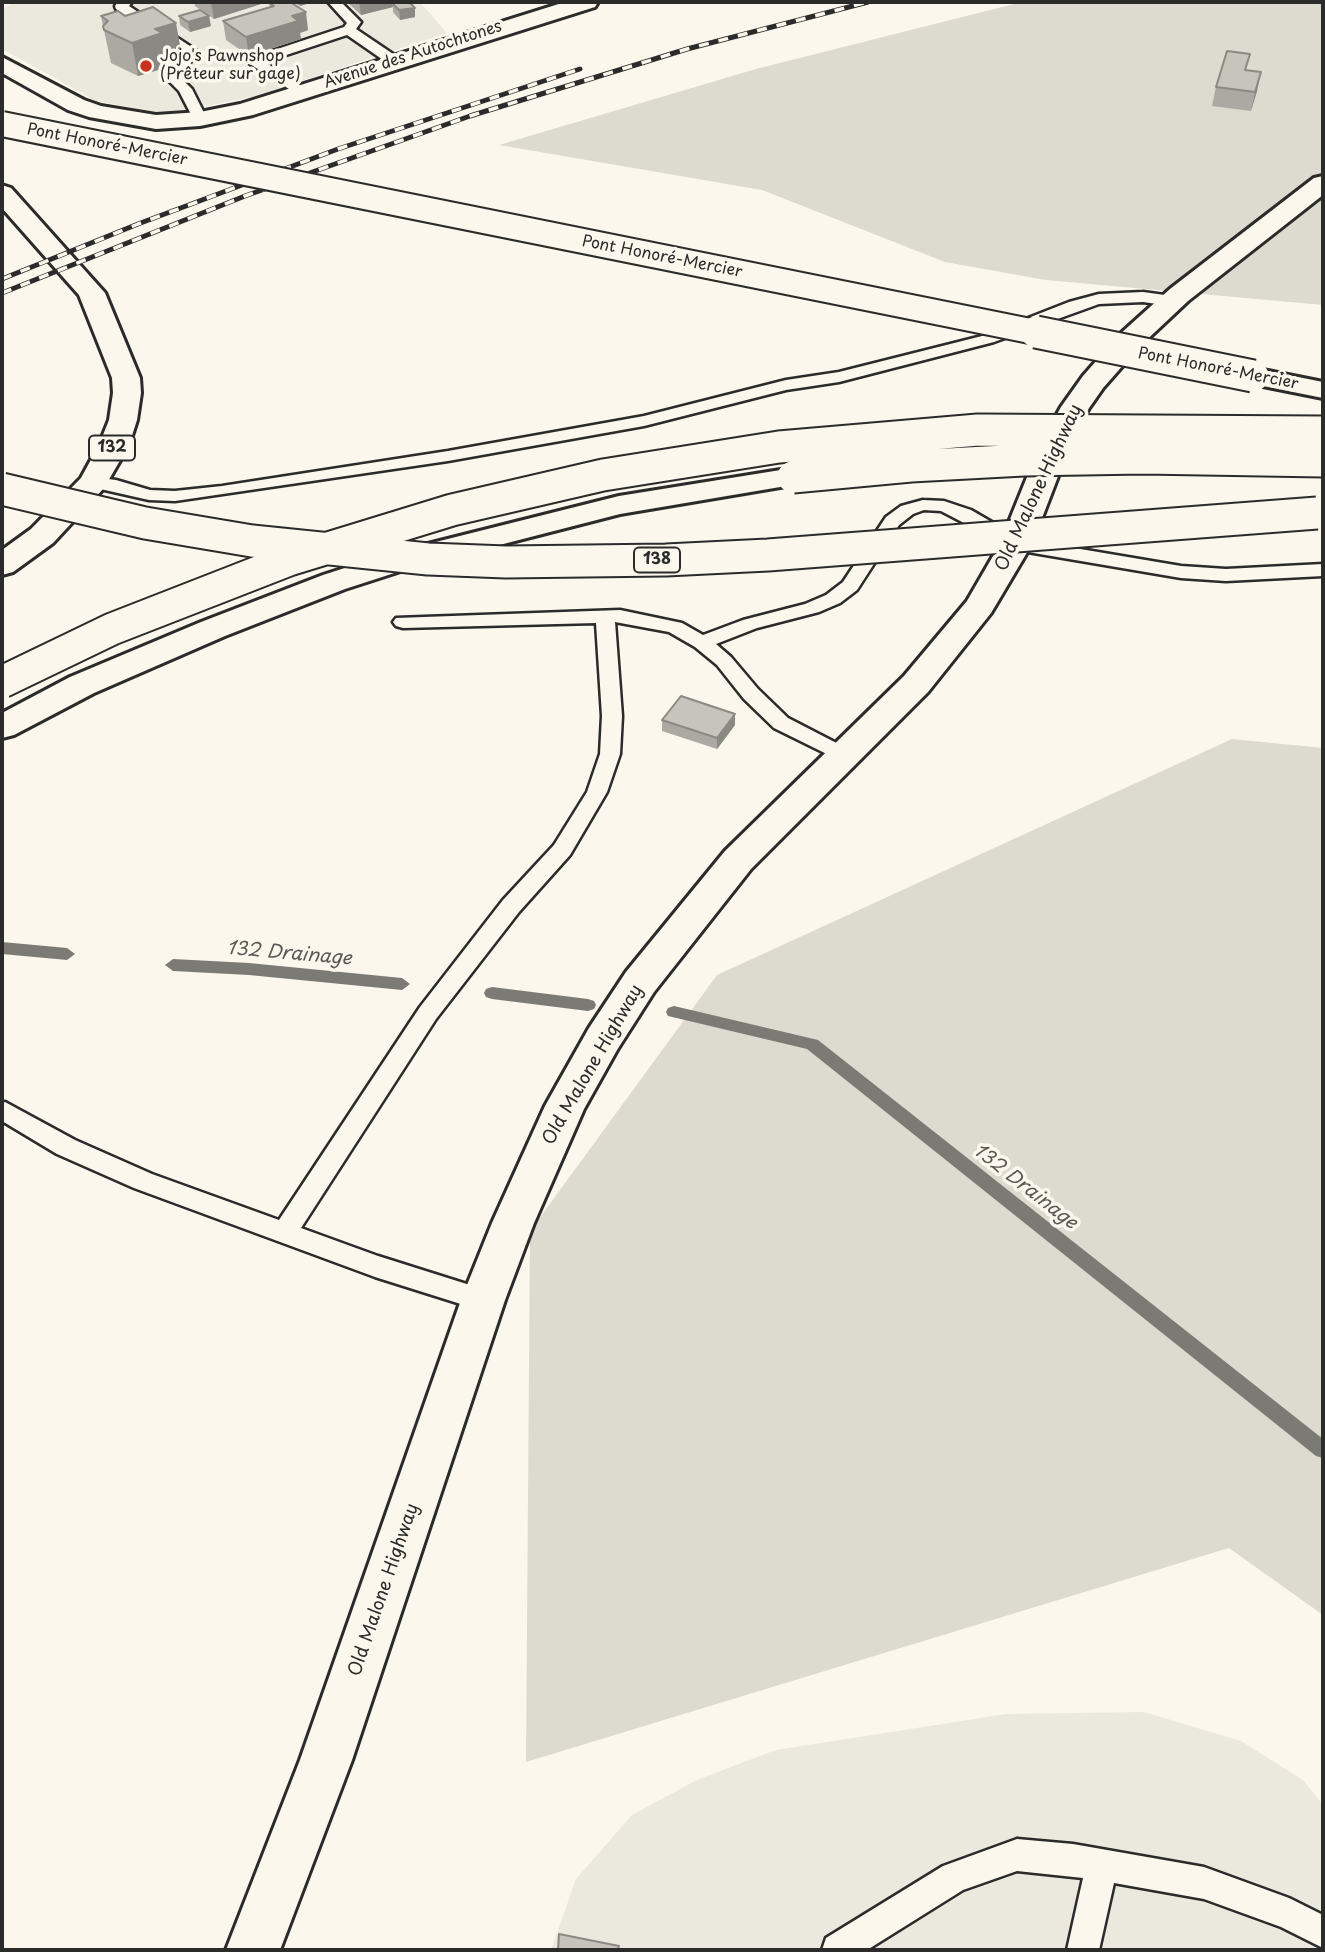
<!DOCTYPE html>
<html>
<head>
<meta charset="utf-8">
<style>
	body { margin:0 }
	#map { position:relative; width:1325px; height:1952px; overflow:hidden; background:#fbf7ec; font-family:"Playpen Sans",sans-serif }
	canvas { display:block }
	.frame { position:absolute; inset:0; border:4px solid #2b2b2b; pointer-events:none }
</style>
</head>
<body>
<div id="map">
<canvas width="1325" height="1952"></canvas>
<div class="frame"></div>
</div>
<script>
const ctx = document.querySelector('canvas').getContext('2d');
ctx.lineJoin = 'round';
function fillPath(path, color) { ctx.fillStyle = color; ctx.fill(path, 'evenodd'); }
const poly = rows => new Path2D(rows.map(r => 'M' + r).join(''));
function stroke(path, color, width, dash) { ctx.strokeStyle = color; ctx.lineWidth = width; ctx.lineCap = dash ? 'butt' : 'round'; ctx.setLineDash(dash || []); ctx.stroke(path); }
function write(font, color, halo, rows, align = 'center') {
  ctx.font = font + ' "Playpen Sans",sans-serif'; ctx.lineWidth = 7; ctx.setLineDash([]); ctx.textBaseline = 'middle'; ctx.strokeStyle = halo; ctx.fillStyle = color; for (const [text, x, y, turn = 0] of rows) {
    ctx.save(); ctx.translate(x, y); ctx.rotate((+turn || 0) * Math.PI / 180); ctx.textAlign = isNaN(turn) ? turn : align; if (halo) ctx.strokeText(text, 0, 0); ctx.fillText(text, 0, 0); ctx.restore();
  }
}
fillPath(poly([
	[14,2,420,2,447,33,256,96,194,109,157,112,96,101,2,49,2,9],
	[1144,1712,1241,1741,1303,1780,1323,1805,1323,1950,551,1950,576,1879,632,1815,699,1779,776,1750,1006,1714]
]), '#ebe8de');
fillPath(poly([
	[1022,2,1323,2,1323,305,1046,280,945,262,762,190,499,145,756,69],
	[1232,739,1323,748,1323,1615,1229,1548,526,1762,530,1231,717,975]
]), '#dddad0');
fillPath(poly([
	[2,942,67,948,75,954,67,960,2,954,2,942],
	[173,959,249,963,402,978,410,984,402,990,249,975,173,971,165,965,173,959],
	[492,987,588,999,594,1001,596,1005,594,1009,588,1011,492,999,486,997,484,993,486,989,492,987],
	[674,1006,818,1040,1323,1439,1323,1458,1316,1456,807,1049,668,1016,666,1012,668,1008,674,1006]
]), '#7b7a75');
const lane = poly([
	[118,2,132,2,129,6,196,50,198,53,179,76,192,89,207,119,205,122,195,122,179,91,164,76,183,54,116,9,115,6,118,2],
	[328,2,341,2,361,22,356,29,399,58,399,64,389,64,347,35,265,62,305,89,307,92,300,96,250,64,250,58,344,27,347,23,328,2],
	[1143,292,1172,296,1180,301,1172,306,1143,302,1099,304,994,342,839,382,786,390,644,426,448,461,175,501,149,500,87,486,84,482,93,477,116,480,150,490,175,491,222,486,448,451,644,416,786,380,839,372,982,336,1069,302,1099,294,1143,292],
	[923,500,944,501,971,510,1021,539,1181,566,1226,569,1323,564,1323,576,1226,581,1181,578,1016,550,941,511,924,510,913,514,899,525,857,590,840,603,819,612,757,628,716,644,731,657,758,689,788,718,850,750,853,755,850,760,843,762,774,728,744,699,717,665,695,647,669,632,615,622,622,716,620,754,607,792,570,855,519,912,436,1019,301,1228,378,1256,492,1292,496,1300,492,1308,483,1311,375,1277,134,1188,57,1154,2,1121,2,1103,5,1102,75,1140,152,1174,279,1220,420,1007,503,900,554,845,587,792,600,754,602,716,596,623,403,628,396,626,393,622,396,618,620,610,682,623,703,635,743,620,805,604,826,595,843,582,886,517,901,506,923,500],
	[1017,1839,1073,1844,1204,1867,1289,1898,1323,1915,1323,1948,1281,1927,1204,1899,1114,1883,1099,1950,1067,1950,1083,1878,1017,1871,963,1890,867,1950,822,1950,826,1938,943,1866,1017,1839]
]);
const street = poly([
	[565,2,598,2,595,7,253,115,200,126,156,129,89,117,68,110,2,73,2,57,84,100,101,106,156,115,200,112,240,104,565,2]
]);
const secondary = poly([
	[1323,176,1323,195,1188,301,1139,347,1103,388,1089,408,1070,445,1032,544,991,613,928,692,751,869,654,992,617,1050,584,1109,534,1223,505,1300,352,1760,280,1950,226,1950,300,1760,461,1300,492,1223,545,1106,589,1028,626,972,725,851,904,676,967,601,1000,544,1040,445,1061,407,1083,376,1119,335,1170,289,1314,178,1323,176]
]);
const highway = poly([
	[2,185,11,188,105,293,140,378,141,393,137,420,129,445,104,488,53,543,13,572,2,575,2,550,31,529,81,478,99,445,109,420,113,393,112,378,79,295,2,208,2,185],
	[1253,368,1323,382,1323,398,1243,382,1239,376,1243,370,1253,368],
	[793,468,804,471,808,477,804,483,620,514,410,568,345,589,225,636,94,693,14,735,2,738,2,713,70,677,201,622,323,575,388,554,619,496,793,468]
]);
stroke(lane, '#2b2b2b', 5);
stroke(street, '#2b2b2b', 6);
stroke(secondary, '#2b2b2b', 6);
stroke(highway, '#2b2b2b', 6);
fillPath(lane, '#fbf7ec');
fillPath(street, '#fbf7ec');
fillPath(secondary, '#fbf7ec');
fillPath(highway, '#fbf7ec');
const rail = poly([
	[2,279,138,224,338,149,580,69],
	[2,293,245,196,470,116,687,49,868,2]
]);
stroke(rail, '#2b2b2b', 5);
stroke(rail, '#fbf7ec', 3.5, [10]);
const highwayBridgeFar1 = poly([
	[2,124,1045,334]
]);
const highwayBridge = poly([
	[1036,332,1253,376],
	[793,477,911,466,1024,460,1143,458,1323,461],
	[2,489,145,523,252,541,428,559,506,562,666,560,768,555,1317,513],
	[2,682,112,629,289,560,452,510,603,475,779,447,978,430,1323,432]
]);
stroke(highwayBridgeFar1, '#2b2b2b', 28, []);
stroke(highwayBridge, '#2b2b2b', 35, []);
stroke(highwayBridgeFar1, '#fbf7ec', 24);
stroke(highwayBridge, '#fbf7ec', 31);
fillPath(poly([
	[194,2,264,2,264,3,214,19,195,6],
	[292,2,313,2,300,6],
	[347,2,409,2,415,8,415,17,400,20,393,12,393,7,361,15],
	[269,3,308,30,300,33,301,39,249,56,226,40,223,21,270,7],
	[101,16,182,56,167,60,168,67,138,76,111,63],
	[179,16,211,26,190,32,180,25],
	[1246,70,1257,91,1251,111,1212,106,1216,87],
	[735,714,735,725,717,749,662,731,662,720]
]), '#aba9a2');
fillPath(poly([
	[211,2,264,2,264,3,214,19],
	[299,2,313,2,300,6],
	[359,2,402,2,392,3,393,7,361,15],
	[415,8,415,17,400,20,399,10],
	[306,12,308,30,300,33,301,39,249,56,246,37,292,16],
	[209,16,211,26,190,32,188,22],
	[176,23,182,56,167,60,168,67,138,76,132,43,155,29],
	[1261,72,1257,91,1251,111,1255,92],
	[735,714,735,725,717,749,717,738]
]), '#8b8984');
const building = poly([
	[275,2,290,2,306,12,292,16,298,21,246,37,223,21,274,6,269,3,275,2],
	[397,2,409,2,415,8,399,10,392,3,397,2],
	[153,7,176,23,155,29,162,33,132,43,104,30,103,26,108,21,101,16,118,11,125,16,153,7],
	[200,10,209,16,188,22,179,16,200,10],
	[1227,51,1250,54,1245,70,1261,72,1255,92,1216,87,1227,51],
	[681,696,735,714,717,738,662,720,681,696],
	[559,1934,619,1946,618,1950,558,1950,559,1934]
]);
fillPath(building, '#c7c4bc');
stroke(building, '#8b8984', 2);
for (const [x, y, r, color] of [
	[146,66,7,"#c8321e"]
]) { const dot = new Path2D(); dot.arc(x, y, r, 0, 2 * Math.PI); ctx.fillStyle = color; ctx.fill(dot); stroke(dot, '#fbf7ec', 2.5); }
write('16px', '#2b2b2b', '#fbf7ec', [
	["Avenue des Autochtones",413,55,-18],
	["Pont Honoré-Mercier",107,145,11],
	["Pont Honoré-Mercier",662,257,11],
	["Pont Honoré-Mercier",1218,369,11]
]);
write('16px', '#2b2b2b', '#fbf7ec', [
	["Jojo's Pawnshop",160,57],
	["(Prêteur sur gage)",160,75]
], 'left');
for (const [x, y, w] of [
	[112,448,46],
	[657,560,46]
]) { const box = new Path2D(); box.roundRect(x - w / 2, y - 12.5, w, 25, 5); ctx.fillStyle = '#fbf7ec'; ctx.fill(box); stroke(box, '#2b2b2b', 2); }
write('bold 16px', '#2b2b2b', null, [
	["132",112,448],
	["138",657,560]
]);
write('18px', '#2b2b2b', '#fbf7ec', [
	["Old Malone Highway",1039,488,-65],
	["Old Malone Highway",593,1065,-60],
	["Old Malone Highway",384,1590,-71]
]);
write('italic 19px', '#5a5956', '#fbf7ec', [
	["132 Drainage",289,954,5],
	["132 Drainage",1025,1187,38]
]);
</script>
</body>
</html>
